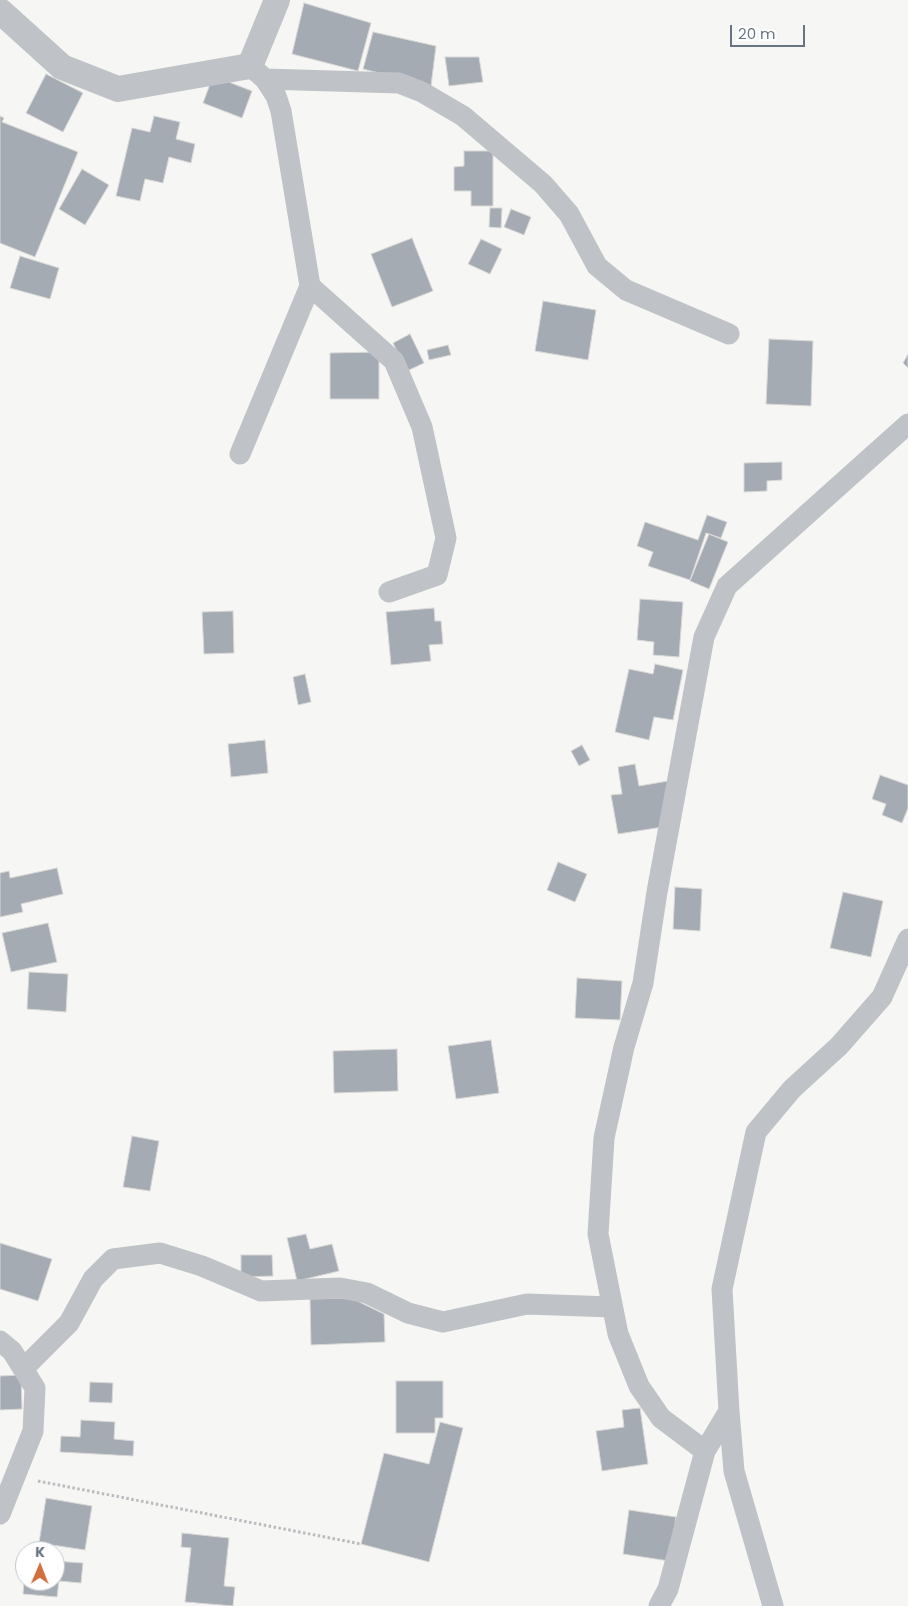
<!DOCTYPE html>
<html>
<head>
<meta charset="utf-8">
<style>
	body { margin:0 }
	#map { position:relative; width:908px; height:1606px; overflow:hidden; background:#f6f7f4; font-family:Poppins,sans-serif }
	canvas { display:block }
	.north { position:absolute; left:15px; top:1541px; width:50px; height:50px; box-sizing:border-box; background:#fff; border:1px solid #c3c7cd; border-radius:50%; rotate:1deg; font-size:14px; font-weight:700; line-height:20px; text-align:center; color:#697482 }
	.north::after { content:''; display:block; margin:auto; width:18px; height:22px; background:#cf703d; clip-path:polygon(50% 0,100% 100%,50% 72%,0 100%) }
	.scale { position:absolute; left:730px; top:25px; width:75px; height:22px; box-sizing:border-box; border:2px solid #697482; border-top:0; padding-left:6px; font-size:15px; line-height:18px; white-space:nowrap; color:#697482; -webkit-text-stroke:4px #fff; paint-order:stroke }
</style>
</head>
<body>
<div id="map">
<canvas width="908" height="1606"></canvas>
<div class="north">K</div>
<div class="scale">20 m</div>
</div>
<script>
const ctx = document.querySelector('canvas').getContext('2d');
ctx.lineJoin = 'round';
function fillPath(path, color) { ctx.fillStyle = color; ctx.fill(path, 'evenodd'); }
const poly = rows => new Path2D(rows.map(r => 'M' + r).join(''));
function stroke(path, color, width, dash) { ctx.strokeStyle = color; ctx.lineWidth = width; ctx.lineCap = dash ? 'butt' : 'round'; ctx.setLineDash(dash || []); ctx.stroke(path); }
const building = poly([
	[304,3,371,23,358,71,292,54,304,3],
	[373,32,436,46,431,86,363,69,373,32],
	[445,57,479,57,483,82,449,86,445,57],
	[46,74,83,93,63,132,26,113,46,74],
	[213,76,252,91,242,118,203,103,213,76],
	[0,116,4,118,2,122,78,152,35,257,0,243,0,116],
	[154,116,180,122,176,139,195,144,191,163,169,157,163,183,145,179,140,201,116,196,132,128,150,132,154,116],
	[464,151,493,151,493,206,471,206,471,191,454,191,454,167,464,166,464,151],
	[82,169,109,185,85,225,59,209,82,169],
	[490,208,502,208,501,228,489,227,490,208],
	[511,209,531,217,524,235,504,227,511,209],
	[412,238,433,291,392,307,371,254,412,238],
	[481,239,502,249,490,274,468,264,481,239],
	[20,256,59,268,50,299,10,288,20,256],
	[543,301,596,310,588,360,535,351,543,301],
	[410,334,424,363,407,371,393,343,410,334],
	[769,339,813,341,811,406,766,404,769,339],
	[448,345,451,355,429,360,427,350,448,345],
	[379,352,379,399,330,399,330,353,379,352],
	[908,354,908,368,903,363,908,354],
	[782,462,782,480,767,481,767,491,744,492,744,463,782,462],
	[707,515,727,522,721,538,706,533,690,580,648,566,653,552,637,546,645,522,698,540,707,515],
	[709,534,728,542,709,589,690,581,709,534],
	[640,599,683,602,679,657,653,655,654,642,637,640,640,599],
	[434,608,435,621,441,621,443,644,429,645,431,661,391,665,386,612,434,608],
	[233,611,234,653,204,654,202,612,233,611],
	[655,664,683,670,673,720,654,717,649,740,615,732,629,669,653,674,655,664],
	[305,674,311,702,298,705,293,677,305,674],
	[265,740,268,773,231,777,228,744,265,740],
	[582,745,590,760,579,766,571,751,582,745],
	[635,764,639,786,668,781,663,827,618,834,611,795,622,794,618,767,635,764],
	[880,775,908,785,908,808,902,823,882,815,886,804,872,799,880,775],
	[558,862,587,874,575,902,547,890,558,862],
	[57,868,63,894,21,904,23,912,0,917,0,873,9,871,10,878,57,868],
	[675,887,702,889,700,931,673,929,675,887],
	[843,892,883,901,871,957,830,948,843,892],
	[48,923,57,962,11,972,2,933,48,923],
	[29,972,68,974,66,1012,27,1009,29,972],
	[577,978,622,981,620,1020,575,1018,577,978],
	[491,1040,499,1093,456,1099,448,1046,491,1040],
	[397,1049,398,1091,334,1093,333,1051,397,1049],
	[132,1136,159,1141,150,1191,123,1187,132,1136],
	[306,1234,310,1249,332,1244,339,1271,297,1281,287,1238,306,1234],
	[0,1243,52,1259,38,1301,0,1289,0,1243],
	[241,1255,272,1255,273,1276,241,1277,241,1255],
	[351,1298,384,1314,385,1342,311,1345,310,1299,351,1298],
	[21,1375,22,1409,0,1410,0,1376,21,1375],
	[396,1381,443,1381,443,1418,435,1418,435,1433,396,1433,396,1381],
	[90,1382,113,1383,112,1403,89,1402,90,1382],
	[640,1408,648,1464,602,1471,596,1431,624,1427,622,1410,640,1408],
	[81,1420,115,1422,114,1439,134,1441,133,1456,60,1452,61,1436,80,1437,81,1420],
	[440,1422,463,1428,429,1562,361,1544,384,1453,429,1464,440,1422],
	[46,1498,92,1506,85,1550,39,1543,46,1498],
	[629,1510,676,1517,669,1561,623,1554,629,1510],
	[182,1533,229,1538,224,1586,235,1587,233,1606,185,1602,191,1548,181,1547,182,1533],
	[55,1561,83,1563,81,1583,59,1581,57,1597,23,1594,25,1569,25,1581,55,1581,55,1561]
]);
fillPath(building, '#a5abb2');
stroke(building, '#d8d8d7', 1);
stroke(poly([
	[38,1481,361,1544]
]), '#b9bbbe', 3, [2.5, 2.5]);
stroke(poly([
	[250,66,265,79,276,96,281,111,310,286,394,361,422,427,446,538,437,575,389,592],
	[265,79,399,83,422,92,463,116,543,184,569,214,597,266,626,290,729,334],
	[240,454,310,286],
	[0,1341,12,1351,35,1388,33,1431,0,1514],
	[23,1369,69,1323,93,1279,113,1259,160,1253,202,1266,261,1291,340,1288,367,1293,408,1313,443,1322,527,1304,612,1307],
	[729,1411,734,1471,773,1606],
	[705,1451,661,1418,639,1386,618,1334,598,1234,604,1138,624,1047,643,983,657,892,704,637,727,586,908,424],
	[659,1606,668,1589,705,1451,729,1411,722,1289,756,1132,792,1089,839,1046,882,997,908,939]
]), '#bfc2c6', 21);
stroke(poly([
	[0,11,62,67,118,89,250,66,277,0]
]), '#bfc2c6', 26);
</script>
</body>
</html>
